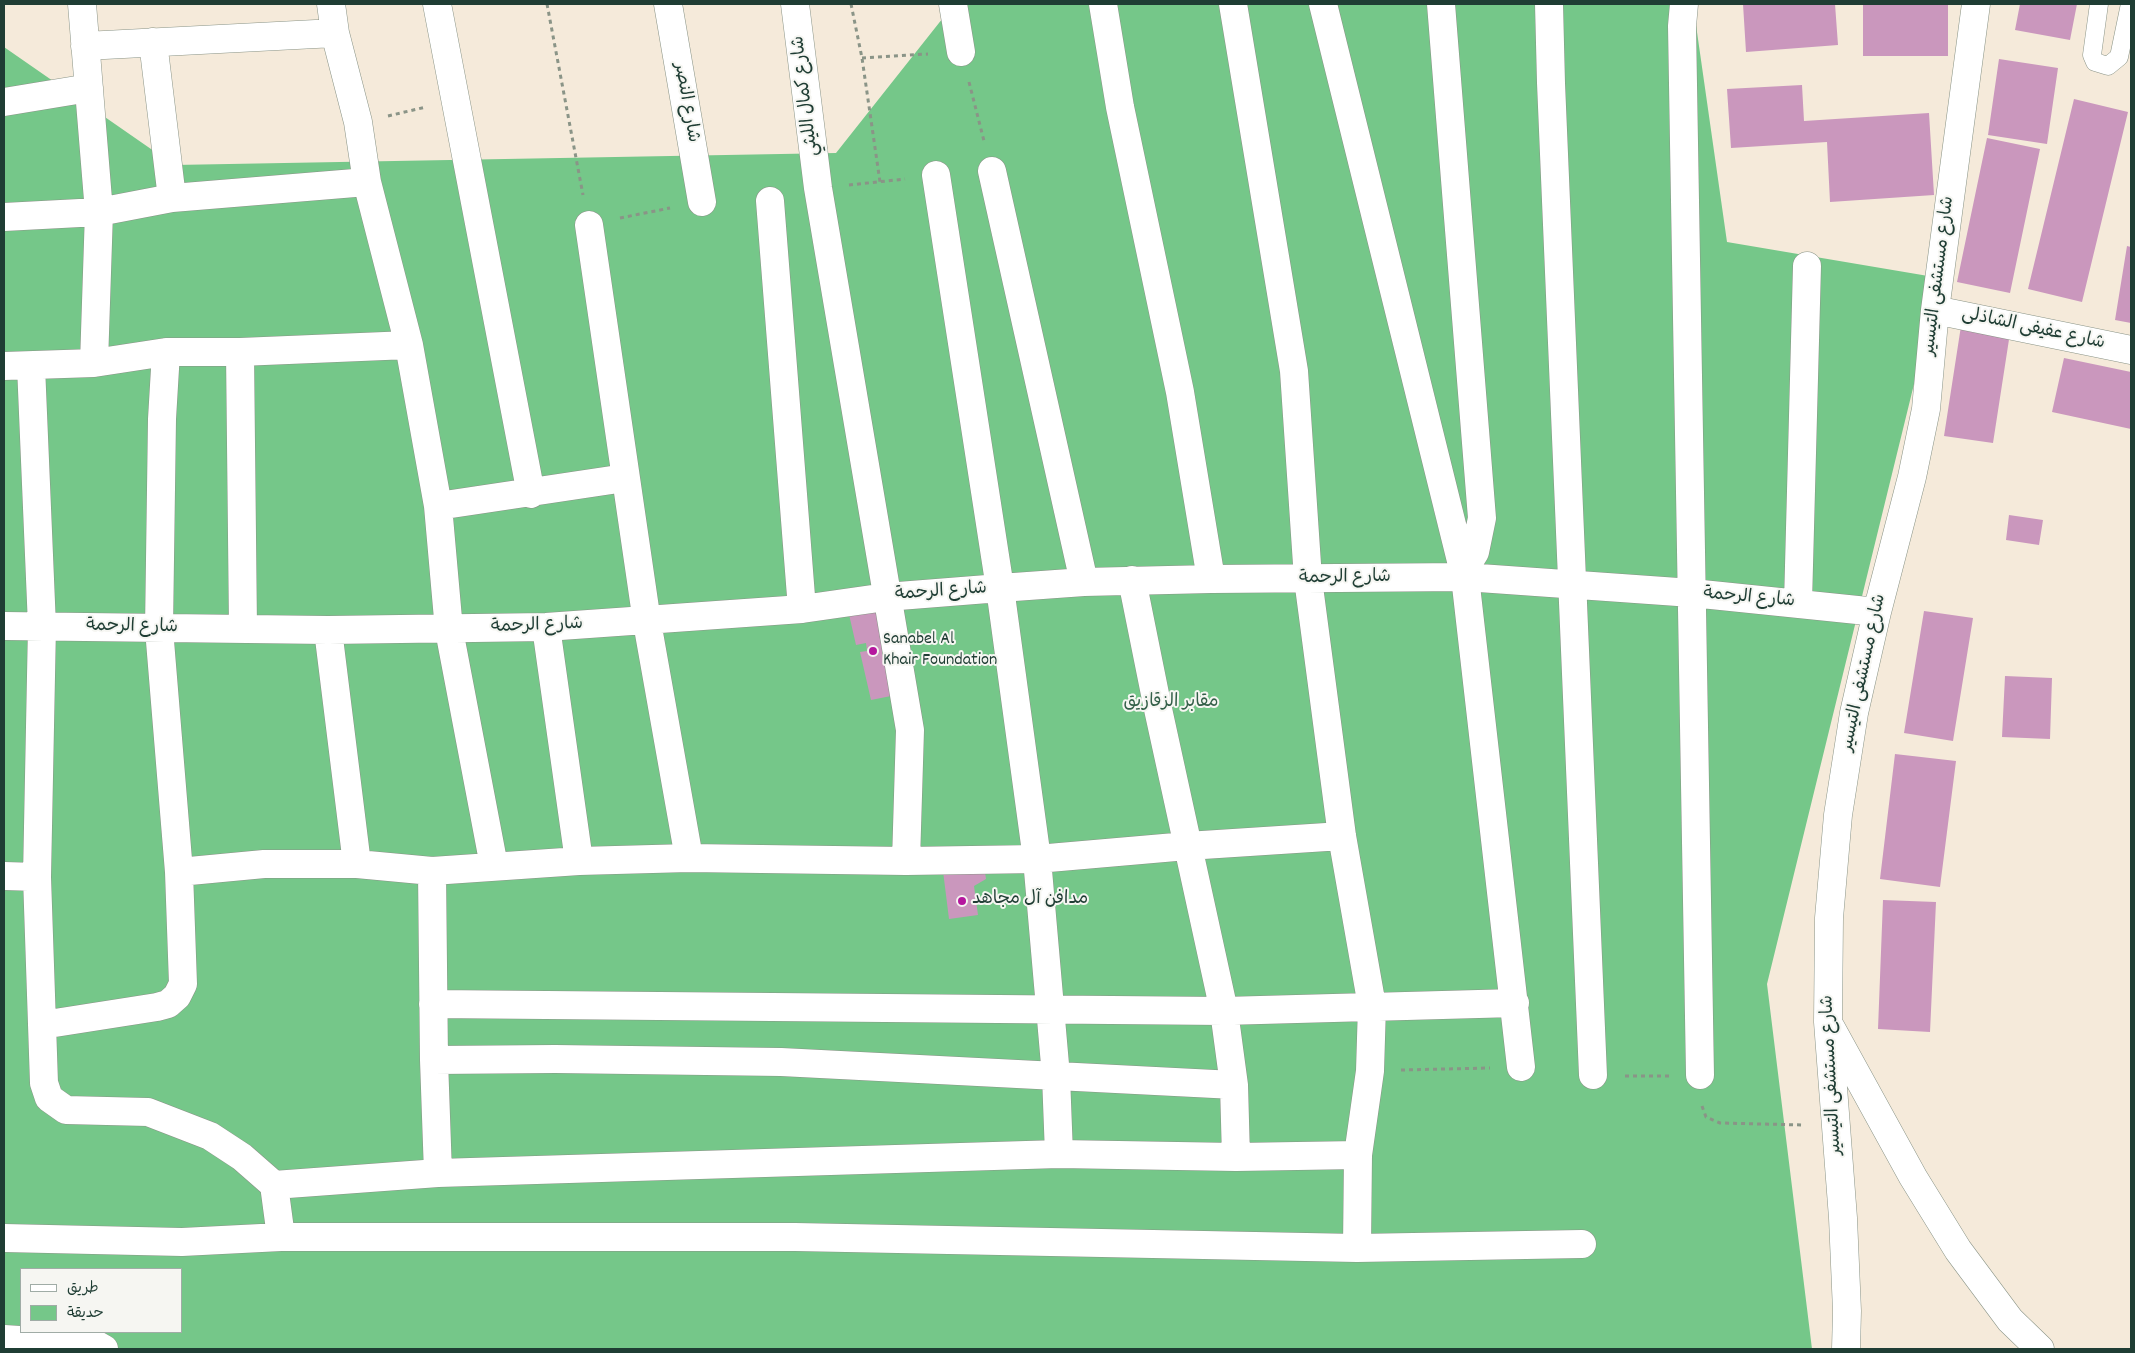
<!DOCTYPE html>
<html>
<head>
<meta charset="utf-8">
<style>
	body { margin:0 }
	#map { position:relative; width:2135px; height:1353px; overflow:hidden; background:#f5eada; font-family:Dekko,"Playpen Sans Arabic",sans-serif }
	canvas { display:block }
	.frame { position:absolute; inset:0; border:5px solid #1f3d34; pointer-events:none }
	.legend { position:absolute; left:20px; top:1268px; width:162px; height:65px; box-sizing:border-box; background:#f6f6f2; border:1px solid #a0aca6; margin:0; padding:6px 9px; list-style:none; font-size:15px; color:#1f3d34 }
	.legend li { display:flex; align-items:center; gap:10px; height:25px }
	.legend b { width:25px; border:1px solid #a0aca6 }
</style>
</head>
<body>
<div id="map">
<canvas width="2135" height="1353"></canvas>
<div class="frame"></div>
<ul class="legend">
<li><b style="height:6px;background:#fff"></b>طريق</li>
<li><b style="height:14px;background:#75c789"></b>حديقة</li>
</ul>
</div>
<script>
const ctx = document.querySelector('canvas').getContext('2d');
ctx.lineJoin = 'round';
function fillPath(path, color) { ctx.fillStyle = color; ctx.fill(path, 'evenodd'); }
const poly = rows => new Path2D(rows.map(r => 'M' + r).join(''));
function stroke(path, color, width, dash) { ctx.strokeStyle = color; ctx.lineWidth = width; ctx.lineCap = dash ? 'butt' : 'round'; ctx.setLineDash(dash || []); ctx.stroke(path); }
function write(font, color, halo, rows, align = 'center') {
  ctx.font = font + ' Dekko,"Playpen Sans Arabic",sans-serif'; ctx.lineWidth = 4; ctx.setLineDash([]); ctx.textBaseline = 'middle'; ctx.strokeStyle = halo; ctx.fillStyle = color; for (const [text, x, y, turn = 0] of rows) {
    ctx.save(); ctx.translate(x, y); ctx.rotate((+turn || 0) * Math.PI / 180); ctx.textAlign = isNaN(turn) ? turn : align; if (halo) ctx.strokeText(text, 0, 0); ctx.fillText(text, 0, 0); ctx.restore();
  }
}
fillPath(poly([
	[954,4,1693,4,1727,242,1940,278,1767,984,1812,1349,4,1349,4,47,174,165,836,153],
	[21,1269,181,1269,181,1332,21,1332]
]), '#75c789');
fillPath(poly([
	[1743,4,1835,4,1838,45,1746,52],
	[1863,4,1948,4,1948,56,1863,56],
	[2020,4,2077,4,2070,40,2015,30],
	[1999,59,2058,68,2047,144,1988,135],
	[1802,85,1804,121,1929,113,1934,195,1830,202,1827,142,1731,148,1727,89],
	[2074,99,2128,112,2082,302,2028,289],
	[1987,138,2040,149,2010,293,1957,282],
	[2127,246,2131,247,2131,323,2115,320],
	[1961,326,2010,333,1993,443,1944,436],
	[2064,358,2131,372,2131,429,2052,412],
	[2009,515,2043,520,2039,545,2006,540],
	[880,603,889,646,882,652,887,674,901,694,871,700,860,652,867,651,866,643,856,645,848,610],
	[1924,611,1973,618,1953,741,1904,733],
	[2005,676,2052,678,2050,739,2002,737],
	[1895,754,1956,761,1940,887,1880,879],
	[984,865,986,879,974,886,978,915,949,919,943,871],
	[1883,900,1936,902,1930,1032,1878,1029]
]), '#ca97bd');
const lane = poly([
	[2099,4,2092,55,2095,62,2108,66,2119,57,2130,4]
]);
const street = poly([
	[82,4,99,212,94,363],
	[331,4,335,33,358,122,367,182,409,345,438,506,449,630,494,866],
	[437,4,531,494],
	[668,4,702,202],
	[795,4,818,188,910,730,906,861],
	[953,4,961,52],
	[1103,4,1120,107,1180,392,1211,579],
	[1233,4,1294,371,1308,579,1342,836,1372,1006,1370,1071,1358,1155,1357,1248],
	[1323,4,1465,577,1521,1067],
	[1441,4,1482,518,1475,552,1470,560,1462,564],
	[1549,4,1551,83,1593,1075],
	[1684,4,1682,26,1700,1075],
	[153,42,172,198],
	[85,46,335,33],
	[4,102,89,88],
	[992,171,1084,582],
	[936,175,1000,588,1037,859,1056,1076,1059,1154],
	[770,201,802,609],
	[4,217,99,212,172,198,367,182],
	[589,225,647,622,689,858],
	[1935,310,2131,350],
	[240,352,243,628],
	[4,366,94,363,166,352,240,352,409,345],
	[31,366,42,626,37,877,44,1083,49,1098,66,1110,148,1112,210,1136,242,1157,274,1185,281,1237],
	[438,506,625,478],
	[1132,580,1158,709,1224,1011,1234,1085,1236,1157],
	[1798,603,1807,266],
	[4,626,328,630,546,627,802,609,886,597,1000,588,1084,582,1211,579,1465,577,1692,593,1877,612],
	[546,627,579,861],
	[328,630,357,864],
	[432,871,434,1060,438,1173],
	[179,872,264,864,357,864,432,871,579,861,689,858,906,861,1037,859,1187,846,1342,836],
	[4,876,37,877],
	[433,1004,1224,1011,1515,1003],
	[42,1025,157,1007,168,1004,177,996,183,984,179,872,159,629,162,419,166,352],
	[1831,1028,1913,1177,1958,1250,2010,1320,2040,1349],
	[434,1060,555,1059,781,1062,1234,1085],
	[274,1185,438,1173,1059,1154,1236,1157,1358,1155],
	[4,1238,182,1242,281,1237,795,1237,1357,1248,1582,1244],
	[4,1339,97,1345,104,1349],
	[1846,1349,1847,1311,1843,1218,1828,1022,1829,918,1838,815,1854,713,1877,612,1912,477,1926,409,1935,310,1976,4]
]);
stroke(lane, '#8a9487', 19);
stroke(street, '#8a9487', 29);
stroke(poly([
	[547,4,583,195],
	[851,4,862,58,880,182],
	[862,58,928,54],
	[969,82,984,141],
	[388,116,426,107],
	[849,185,905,179],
	[620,218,670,208],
	[1401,1070,1490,1068],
	[1625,1076,1669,1076],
	[1702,1106,1706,1117,1720,1123,1804,1125]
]), '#8a9487', 3, [4, 4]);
stroke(lane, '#fff', 18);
stroke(street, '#fff', 28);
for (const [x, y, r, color] of [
	[873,651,5,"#b5179e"],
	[962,901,5,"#b5179e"]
]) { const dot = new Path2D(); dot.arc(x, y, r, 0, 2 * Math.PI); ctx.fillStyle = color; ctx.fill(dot); stroke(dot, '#f6f6f2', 2); }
write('18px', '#1f3d34', '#f6f6f2', [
	["شارع كمال الليثي",807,96,-97],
	["شارع النصر",685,103,80],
	["شارع مستشفى التيسير",1940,276,-83],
	["شارع عفيفى الشاذلى",2033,330,12],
	["شارع الرحمة",1345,579,-1],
	["شارع الرحمة",941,593,-4],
	["شارع الرحمة",1749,599,5],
	["شارع الرحمة",537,627,-2],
	["شارع الرحمة",132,628,1],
	["شارع مستشفى التيسير",1865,673,-78],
	["شارع مستشفى التيسير",1833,1075,-93]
]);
write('18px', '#1f3d34', '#f6f6f2', [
	["Sanabel Al",883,641],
	["Khair Foundation",883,662],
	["مدافن آل مجاهد",972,901]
], 'left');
write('18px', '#346049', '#f6f6f2', [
	["مقابر الزقازيق",1171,704]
]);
</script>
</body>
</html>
